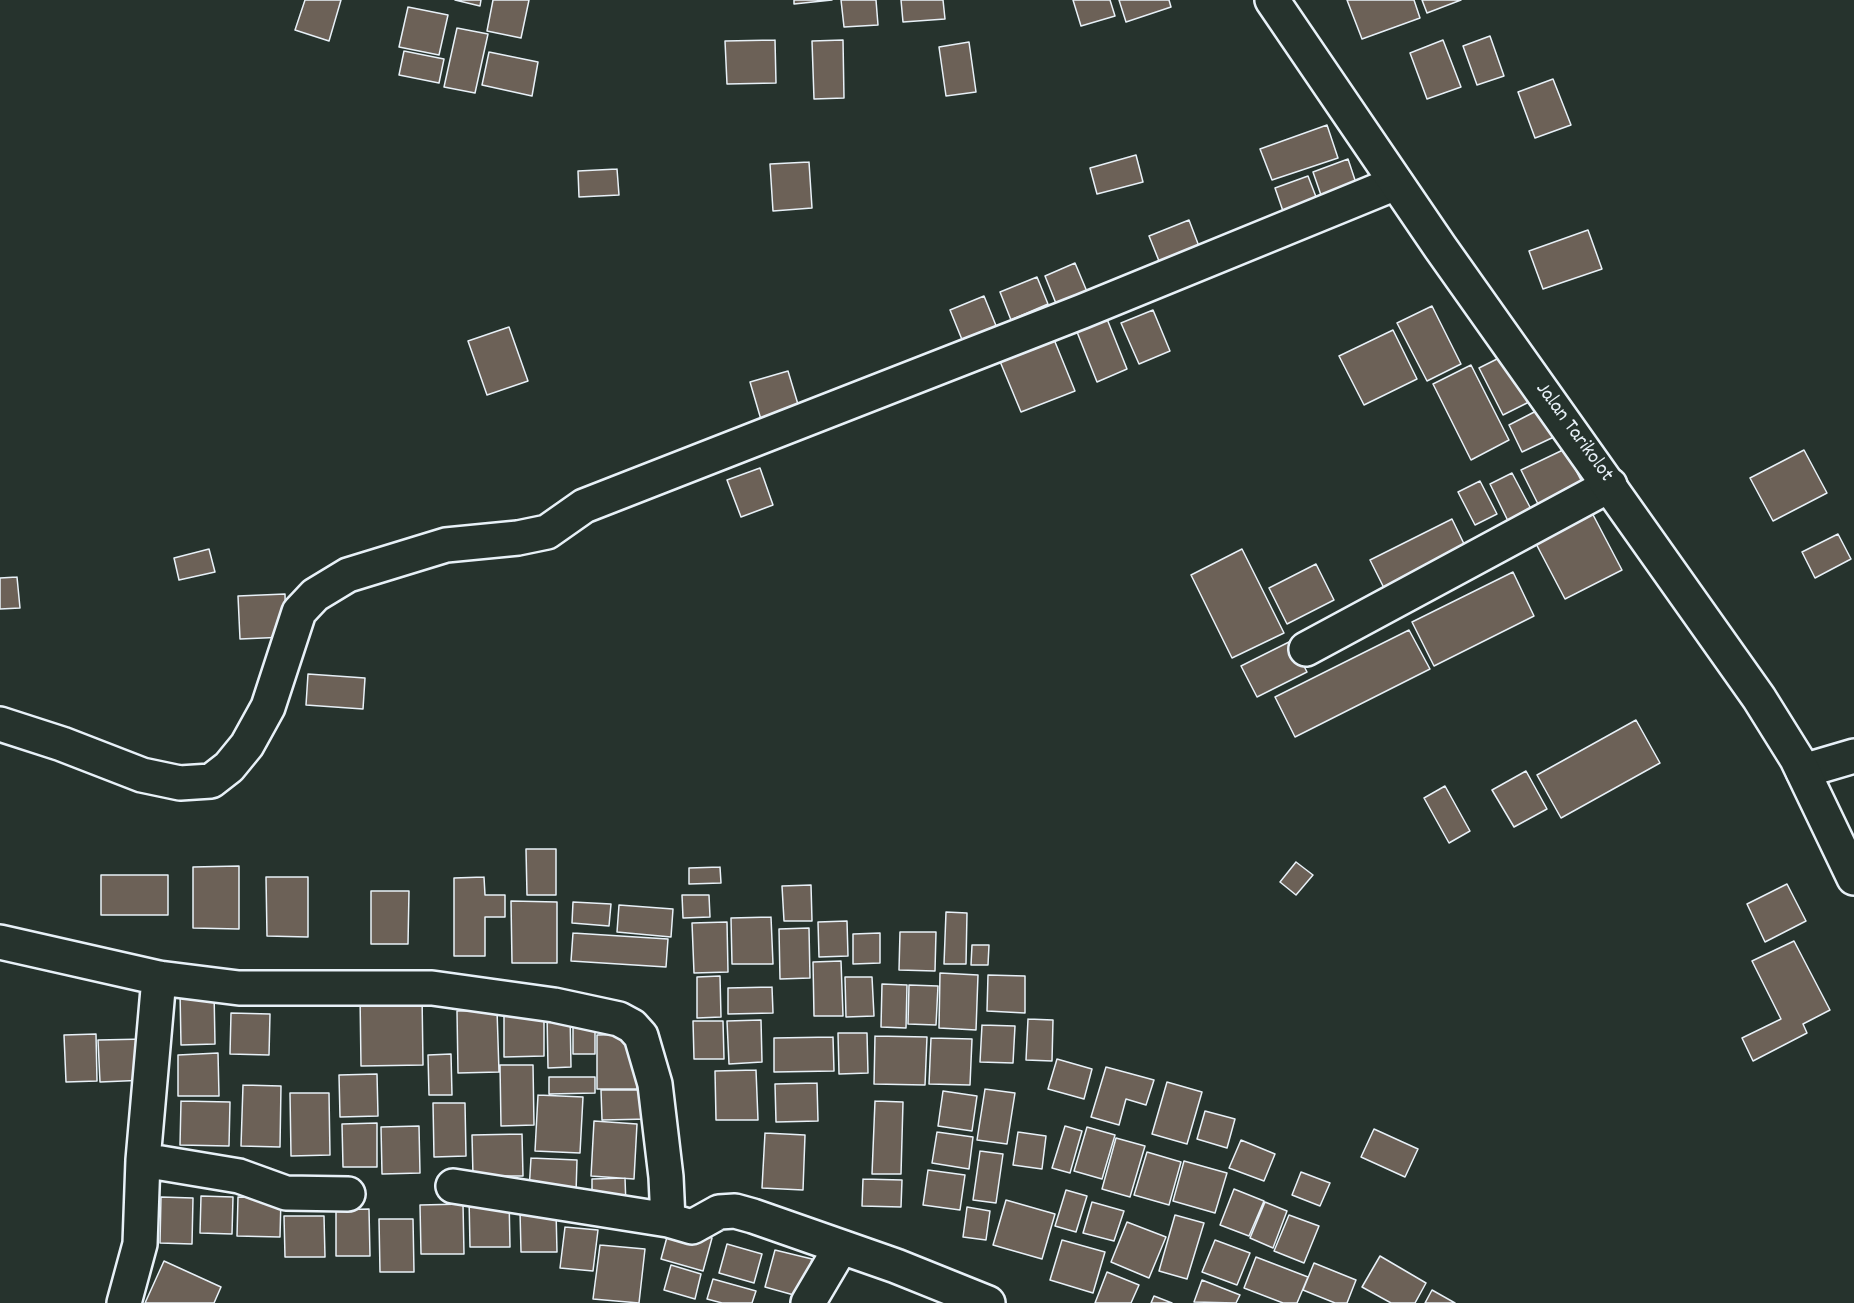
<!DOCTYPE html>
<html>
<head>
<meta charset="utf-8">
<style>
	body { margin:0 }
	canvas { display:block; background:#26332d }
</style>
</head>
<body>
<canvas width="1854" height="1303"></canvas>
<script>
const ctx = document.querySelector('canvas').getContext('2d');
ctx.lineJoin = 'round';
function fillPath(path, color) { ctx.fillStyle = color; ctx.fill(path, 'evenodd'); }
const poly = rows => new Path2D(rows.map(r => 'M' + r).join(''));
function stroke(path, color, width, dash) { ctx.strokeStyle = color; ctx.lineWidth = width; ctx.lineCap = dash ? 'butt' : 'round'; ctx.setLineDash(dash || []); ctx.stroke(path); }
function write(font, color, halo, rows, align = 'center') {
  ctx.font = font + ' Dekko,sans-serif'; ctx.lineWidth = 4.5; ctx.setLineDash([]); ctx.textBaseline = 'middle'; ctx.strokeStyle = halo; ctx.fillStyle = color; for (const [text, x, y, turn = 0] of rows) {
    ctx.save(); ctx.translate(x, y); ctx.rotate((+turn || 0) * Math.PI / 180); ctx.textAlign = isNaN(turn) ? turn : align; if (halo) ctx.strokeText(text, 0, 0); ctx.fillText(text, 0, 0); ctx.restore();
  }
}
const building = poly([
	[305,0,341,0,329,41,295,30,305,0],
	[455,0,481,0,480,6,455,0],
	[493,0,529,0,521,38,487,31,493,0],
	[794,0,832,0,794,4,794,0],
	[841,0,876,0,878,25,844,27,841,0],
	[901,0,943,0,945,19,903,22,901,0],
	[1073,0,1110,0,1115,16,1081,26,1073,0],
	[1119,0,1169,0,1171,7,1126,22,1119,0],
	[1347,0,1414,0,1420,18,1362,39,1347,0],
	[1422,0,1461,0,1427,13,1422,0],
	[408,7,448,15,439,55,399,47,408,7],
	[457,28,488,34,475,93,444,87,457,28],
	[1490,36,1504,76,1477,85,1463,46,1490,36],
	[775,40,776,83,727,84,725,41,775,40],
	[843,40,844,98,814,99,812,41,843,40],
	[1443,40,1461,87,1427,99,1410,53,1443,40],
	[969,42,976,92,946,96,939,47,969,42],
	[404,51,444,59,439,83,399,75,404,51],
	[489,52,538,62,532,96,482,85,489,52],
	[1553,79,1571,125,1535,138,1518,92,1553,79],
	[1327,125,1338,158,1272,180,1260,149,1327,125],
	[1136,155,1143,182,1097,194,1090,168,1136,155],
	[1348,159,1357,186,1322,198,1313,172,1348,159],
	[809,162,812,208,773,211,770,164,809,162],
	[617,169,619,195,579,197,578,171,617,169],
	[1308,176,1318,202,1284,214,1275,188,1308,176],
	[1189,220,1200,249,1161,266,1149,236,1189,220],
	[1588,230,1602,269,1543,289,1529,251,1588,230],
	[1075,263,1088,294,1057,306,1045,276,1075,263],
	[1037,277,1048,304,1011,320,1000,292,1037,277],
	[984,296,999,333,965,347,950,310,984,296],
	[1432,306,1461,364,1427,381,1397,323,1432,306],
	[1153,310,1170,351,1139,364,1121,323,1153,310],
	[1107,319,1127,369,1097,382,1077,332,1107,319],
	[509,327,528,381,487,395,468,341,509,327],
	[1393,330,1417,379,1364,405,1339,356,1393,330],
	[1053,337,1075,391,1021,412,999,359,1053,337],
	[1505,355,1529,402,1503,415,1479,368,1505,355],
	[1471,365,1509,440,1471,460,1433,384,1471,365],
	[788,371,800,411,762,423,750,382,788,371],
	[1542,408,1556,436,1522,452,1509,425,1542,408],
	[1565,449,1584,486,1540,508,1521,470,1565,449],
	[1804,450,1827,493,1773,521,1750,478,1804,450],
	[760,468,773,505,741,517,727,480,760,468],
	[1512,473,1531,509,1508,521,1490,484,1512,473],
	[1480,481,1497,514,1475,525,1458,492,1480,481],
	[1590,509,1622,570,1565,599,1533,538,1590,509],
	[1452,519,1467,550,1385,590,1370,560,1452,519],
	[1838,534,1851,559,1815,578,1802,552,1838,534],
	[209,549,215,572,179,580,174,558,209,549],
	[1242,549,1284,633,1232,658,1191,575,1242,549],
	[1316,564,1334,600,1287,624,1269,588,1316,564],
	[1513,572,1534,616,1434,666,1412,622,1513,572],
	[17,577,20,608,0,609,0,578,17,577],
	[285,594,286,637,240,639,238,596,285,594],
	[1409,630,1430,669,1295,737,1275,697,1409,630],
	[1291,641,1307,672,1257,697,1241,666,1291,641],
	[308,674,365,678,363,709,306,705,308,674],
	[1636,720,1660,763,1561,818,1537,775,1636,720],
	[1526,771,1547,809,1514,827,1492,790,1526,771],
	[1445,786,1470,831,1449,843,1424,798,1445,786],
	[526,849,556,849,556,895,527,895,526,849],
	[1296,862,1313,875,1296,895,1280,882,1296,862],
	[239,866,239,929,193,928,193,867,239,866],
	[720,867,721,883,689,884,689,868,720,867],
	[101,875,168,875,168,915,101,915,101,875],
	[266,877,308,877,308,937,267,936,266,877],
	[484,877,485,895,505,895,505,917,485,917,485,956,454,956,454,878,484,877],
	[1787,884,1806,921,1765,942,1747,904,1787,884],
	[811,885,812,921,784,921,782,886,811,885],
	[371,891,409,891,408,944,371,944,371,891],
	[682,895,709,895,710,917,683,918,682,895],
	[511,901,557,902,557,963,512,963,511,901],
	[573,902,611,904,609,926,572,923,573,902],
	[619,905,673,909,671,937,617,932,619,905],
	[946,912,967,913,966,964,944,964,946,912],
	[771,917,773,964,732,964,731,918,771,917],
	[847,921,848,956,819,957,818,922,847,921],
	[727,922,728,972,694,973,692,923,727,922],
	[809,928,810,978,780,979,779,929,809,928],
	[900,932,936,932,935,971,899,970,900,932],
	[573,933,668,939,666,967,571,961,573,933],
	[880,933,880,963,853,964,853,934,880,933],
	[1794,941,1830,1010,1803,1024,1807,1033,1753,1061,1742,1038,1781,1019,1752,961,1794,941],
	[972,945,989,945,988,965,971,965,972,945],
	[841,961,843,1016,814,1016,813,962,841,961],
	[940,973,978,975,976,1030,939,1028,940,973],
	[988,975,1025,976,1025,1013,987,1011,988,975],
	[720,976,721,1017,697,1018,697,977,720,976],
	[845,977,872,977,874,1016,846,1017,845,977],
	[882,984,907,985,906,1028,881,1027,882,984],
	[909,985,938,986,936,1025,908,1024,909,985],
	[772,987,773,1013,728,1014,728,988,772,987],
	[214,991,215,1044,181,1045,180,992,214,991],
	[422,994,423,1065,361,1066,360,995,422,994],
	[497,1010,499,1072,458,1073,457,1011,497,1010],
	[544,1011,544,1056,504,1057,504,1012,544,1011],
	[570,1012,571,1067,548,1068,547,1013,570,1012],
	[231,1013,270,1014,269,1055,230,1054,231,1013],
	[573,1018,595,1018,595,1054,573,1054,573,1018],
	[1028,1019,1053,1020,1052,1061,1026,1060,1028,1019],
	[761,1020,762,1062,729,1064,727,1021,761,1020],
	[693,1021,723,1021,724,1059,694,1059,693,1021],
	[982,1025,1015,1026,1013,1063,980,1062,982,1025],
	[838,1033,867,1033,868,1073,839,1074,838,1033],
	[96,1034,97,1081,66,1082,64,1035,96,1034],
	[636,1034,637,1089,597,1089,597,1035,636,1034],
	[875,1036,927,1037,925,1085,874,1084,875,1036],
	[833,1037,834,1071,774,1072,774,1038,833,1037],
	[931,1038,972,1039,970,1085,929,1084,931,1038],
	[146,1039,147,1080,100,1082,98,1040,146,1039],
	[218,1053,219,1096,178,1096,178,1055,218,1053],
	[451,1054,452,1095,429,1095,428,1055,451,1054],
	[1057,1059,1092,1069,1084,1099,1048,1089,1057,1059],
	[500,1065,533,1065,534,1125,501,1126,500,1065],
	[1106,1067,1154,1080,1146,1105,1126,1099,1119,1125,1091,1117,1106,1067],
	[756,1070,758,1120,716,1120,715,1071,756,1070],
	[377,1074,378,1116,340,1117,339,1075,377,1074],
	[549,1077,595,1077,595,1093,549,1094,549,1077],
	[1167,1082,1202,1092,1187,1144,1152,1134,1167,1082],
	[817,1083,818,1121,776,1122,775,1084,817,1083],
	[243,1085,281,1086,280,1147,241,1146,243,1085],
	[985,1089,1015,1093,1007,1144,977,1140,985,1089],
	[601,1090,649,1090,649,1119,602,1120,601,1090],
	[943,1091,977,1096,972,1131,938,1126,943,1091],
	[290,1093,329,1093,330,1155,291,1156,290,1093],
	[538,1095,583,1097,580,1153,535,1151,538,1095],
	[181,1101,230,1102,229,1146,180,1145,181,1101],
	[875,1101,903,1102,901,1174,872,1174,875,1101],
	[433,1103,465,1103,466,1156,434,1157,433,1103],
	[1205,1111,1235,1119,1227,1148,1197,1139,1205,1111],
	[594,1121,637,1124,634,1179,591,1176,594,1121],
	[377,1123,377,1167,343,1167,342,1124,377,1123],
	[419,1126,420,1173,382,1174,381,1127,419,1126],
	[1065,1126,1082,1131,1070,1173,1052,1168,1065,1126],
	[1087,1127,1115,1135,1102,1179,1074,1171,1087,1127],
	[1374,1129,1418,1149,1405,1177,1361,1157,1374,1129],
	[937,1132,973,1137,969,1169,932,1163,937,1132],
	[1018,1132,1046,1136,1042,1169,1013,1165,1018,1132],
	[765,1133,805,1135,803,1190,762,1188,765,1133],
	[522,1134,523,1176,473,1176,472,1135,522,1134],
	[1116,1138,1145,1146,1130,1197,1102,1189,1116,1138],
	[1241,1140,1275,1154,1264,1181,1229,1168,1241,1140],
	[980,1151,1003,1154,996,1203,973,1200,980,1151],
	[1147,1152,1181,1162,1169,1205,1134,1195,1147,1152],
	[531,1158,577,1160,576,1193,529,1191,531,1158],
	[1184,1161,1227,1173,1215,1213,1173,1201,1184,1161],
	[928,1170,965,1175,960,1210,923,1205,928,1170],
	[1301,1172,1330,1183,1320,1206,1292,1195,1301,1172],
	[625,1178,626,1206,592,1207,592,1179,625,1178],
	[863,1179,902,1180,901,1207,862,1206,863,1179],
	[1234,1189,1264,1201,1249,1236,1220,1225,1234,1189],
	[1066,1190,1087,1196,1076,1232,1055,1226,1066,1190],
	[201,1196,233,1197,232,1234,200,1233,201,1196],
	[509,1196,510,1247,470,1247,469,1197,509,1196],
	[161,1197,193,1198,192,1244,160,1243,161,1197],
	[238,1197,281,1198,280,1237,237,1236,238,1197],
	[1006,1200,1055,1214,1042,1259,993,1245,1006,1200],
	[1092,1202,1124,1211,1114,1241,1083,1233,1092,1202],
	[1265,1202,1287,1211,1273,1248,1250,1238,1265,1202],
	[463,1204,464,1254,421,1254,420,1205,463,1204],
	[967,1207,990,1211,986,1240,963,1237,967,1207],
	[369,1209,370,1256,336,1256,336,1210,369,1209],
	[556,1210,557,1252,521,1252,520,1211,556,1210],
	[1175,1215,1204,1223,1187,1279,1159,1271,1175,1215],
	[1289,1215,1319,1226,1304,1263,1274,1251,1289,1215],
	[284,1216,324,1216,325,1257,285,1257,284,1216],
	[379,1219,413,1219,414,1272,380,1272,379,1219],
	[1127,1222,1166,1237,1149,1278,1111,1262,1127,1222],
	[670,1226,712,1238,703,1271,661,1259,670,1226],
	[565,1227,598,1230,593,1271,560,1268,565,1227],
	[1062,1240,1105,1252,1093,1293,1050,1280,1062,1240],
	[1215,1240,1250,1253,1237,1285,1202,1272,1215,1240],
	[727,1244,762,1254,754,1283,719,1273,727,1244],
	[600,1245,645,1249,639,1303,593,1299,600,1245],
	[775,1250,812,1259,801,1297,765,1287,775,1250],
	[1380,1256,1426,1283,1415,1303,1391,1303,1362,1287,1380,1256],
	[1256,1257,1308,1277,1297,1303,1283,1303,1244,1288,1256,1257],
	[164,1261,221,1287,214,1303,145,1303,164,1261],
	[1314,1263,1356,1280,1347,1303,1335,1303,1303,1290,1314,1263],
	[671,1265,701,1274,695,1299,664,1290,671,1265],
	[1107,1272,1139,1285,1131,1303,1095,1303,1107,1272],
	[713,1279,756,1291,752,1303,722,1303,707,1299,713,1279],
	[1202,1280,1240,1295,1236,1303,1194,1302,1202,1280],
	[1432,1290,1455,1303,1425,1303,1432,1290],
	[1154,1296,1172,1303,1151,1303,1154,1296]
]);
fillPath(building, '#6c6157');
stroke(building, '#e8f1f8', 1.5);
const minor = poly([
	[1306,649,1610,485],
	[0,724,62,744,142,775,180,783,211,781,229,767,247,745,268,707,299,612,315,595,348,575,446,545,518,538,547,532,584,506,1083,311,1396,183],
	[1803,771,1854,756],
	[0,942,159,978,239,988,432,988,554,1005,619,1019,632,1026,641,1036,655,1084,666,1177,668,1220,692,1227,719,1212,735,1211,753,1216,896,1266,988,1303],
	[143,1160,239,1176,286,1193,348,1194],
	[453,1186,668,1220],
	[124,1303,140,1244,143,1160,159,978],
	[808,1303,841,1247]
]);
const tertiary = poly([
	[1272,0,1440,247,1759,698,1797,759,1854,878]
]);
stroke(minor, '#e8f1f8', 38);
stroke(tertiary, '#e8f1f8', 38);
stroke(minor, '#26332d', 33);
stroke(tertiary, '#26332d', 33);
write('21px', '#e8f1f8', '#26332d', [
	["Jalan Tarikolot",1573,433,54]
]);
</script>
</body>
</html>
